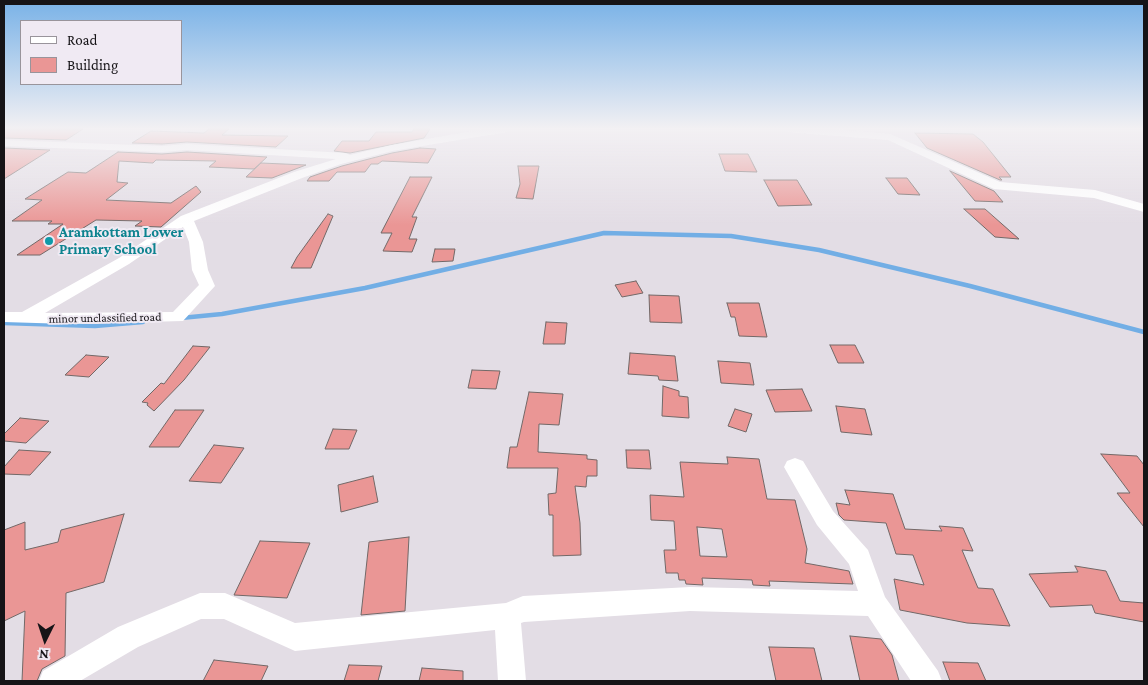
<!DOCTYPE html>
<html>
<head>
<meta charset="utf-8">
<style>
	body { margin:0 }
	#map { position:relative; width:1148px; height:685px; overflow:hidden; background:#e3dde5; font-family:"Crimson Pro",serif }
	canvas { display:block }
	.frame { position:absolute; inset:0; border:5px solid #161417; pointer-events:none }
	.legend { position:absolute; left:20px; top:20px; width:162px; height:65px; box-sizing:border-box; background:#f0eaf3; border:1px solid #99949b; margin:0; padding:6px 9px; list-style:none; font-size:15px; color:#161417 }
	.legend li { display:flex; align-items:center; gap:10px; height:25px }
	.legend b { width:25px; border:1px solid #99949b }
	.north { position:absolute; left:20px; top:615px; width:50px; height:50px; -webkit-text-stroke:4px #f0eaf3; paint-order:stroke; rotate:184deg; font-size:14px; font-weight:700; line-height:20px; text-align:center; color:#161417 }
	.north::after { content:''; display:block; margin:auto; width:18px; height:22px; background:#161417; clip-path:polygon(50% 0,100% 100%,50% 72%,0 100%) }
</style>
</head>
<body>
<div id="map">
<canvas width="1148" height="685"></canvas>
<div class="frame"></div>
<ul class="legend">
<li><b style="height:6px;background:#fff"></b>Road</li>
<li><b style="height:14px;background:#ea9695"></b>Building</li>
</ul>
<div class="north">N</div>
</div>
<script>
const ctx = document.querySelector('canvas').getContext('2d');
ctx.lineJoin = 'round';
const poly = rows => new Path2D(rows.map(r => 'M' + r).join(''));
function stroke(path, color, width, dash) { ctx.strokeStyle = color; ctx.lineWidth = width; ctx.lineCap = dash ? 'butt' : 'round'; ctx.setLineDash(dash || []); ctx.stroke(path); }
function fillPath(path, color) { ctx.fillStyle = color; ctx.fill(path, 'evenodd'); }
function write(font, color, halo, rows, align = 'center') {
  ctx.font = font + ' "Crimson Pro",serif'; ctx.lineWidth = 4; ctx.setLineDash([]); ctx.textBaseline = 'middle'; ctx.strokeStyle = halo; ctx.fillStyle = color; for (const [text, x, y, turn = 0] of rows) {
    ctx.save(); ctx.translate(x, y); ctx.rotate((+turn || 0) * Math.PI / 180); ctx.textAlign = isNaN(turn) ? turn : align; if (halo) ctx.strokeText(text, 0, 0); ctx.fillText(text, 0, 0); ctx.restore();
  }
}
stroke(poly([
	[181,318,222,314,365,288,604,233,731,236,819,250,970,286,1144,332],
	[4,323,95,326,143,322]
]), '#72aee5', 4.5);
const building = poly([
	[4,129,83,129,66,140,4,138,4,129],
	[209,129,229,129,222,135,288,136,276,147,187,142,162,144,132,143,151,131,204,133,209,129],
	[414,129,430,129,424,138,350,153,334,151,342,141,369,141,376,132,412,132,414,129],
	[915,133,973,134,983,142,1011,177,999,177,1002,180,1000,180,927,148,915,133],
	[4,148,50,150,4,179,4,148],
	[420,148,436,149,428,163,382,161,378,164,371,164,365,172,337,172,329,181,307,181,310,177,342,166,392,153,420,148],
	[118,152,162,154,187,152,267,157,254,169,209,167,216,161,156,160,153,163,119,161,117,182,128,183,106,200,171,203,196,186,201,192,161,227,135,226,142,221,96,220,40,255,17,255,63,224,48,224,52,221,12,221,42,200,25,199,68,172,86,173,118,152],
	[719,154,748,154,757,172,725,171,719,154],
	[261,163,306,165,272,178,246,177,261,163],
	[518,166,539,166,533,199,516,198,520,184,518,166],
	[950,171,994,191,1003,202,975,201,950,171],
	[410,177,432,177,412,217,417,217,409,239,417,239,412,252,383,251,392,233,381,233,410,177],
	[886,178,907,178,920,195,898,194,886,178],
	[764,180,797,180,812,205,778,206,764,180],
	[964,209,985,209,1019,239,995,237,964,209],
	[328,214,333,216,311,268,291,268,297,257,328,214],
	[435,249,455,249,453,261,432,262,435,249],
	[636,281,643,293,622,297,615,285,636,281],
	[649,295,679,296,682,323,650,322,649,295],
	[727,303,759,303,767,337,739,336,735,317,731,317,727,303],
	[546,322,567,323,565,344,543,344,546,322],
	[830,345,855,345,864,363,838,363,830,345],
	[193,346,210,347,184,380,154,411,147,405,148,403,142,402,161,383,164,384,193,346],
	[630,353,675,356,678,381,659,380,658,376,628,374,630,353],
	[86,355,109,357,89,377,65,375,86,355],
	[718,361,750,363,754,385,721,383,718,361],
	[472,370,500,371,496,389,468,388,472,370],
	[663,386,679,391,679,396,688,397,689,418,662,416,663,386],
	[802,389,812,411,775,412,766,390,802,389],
	[529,392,563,394,559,425,539,424,538,452,587,455,587,459,597,460,597,476,587,476,586,487,575,486,580,523,581,555,553,556,553,515,549,515,548,494,556,493,558,468,507,468,510,447,517,447,529,392],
	[836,406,865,409,872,435,841,432,836,406],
	[735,409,752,414,746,432,728,426,735,409],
	[175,410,204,410,179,447,149,447,175,410],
	[20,418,49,421,26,443,4,441,4,434,20,418],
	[333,429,357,430,349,449,325,449,333,429],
	[214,445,244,448,221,483,189,481,214,445],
	[19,450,51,452,30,475,4,474,4,467,19,450],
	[626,450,649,450,651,469,627,468,626,450],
	[1101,454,1137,456,1144,465,1144,527,1117,493,1130,493,1101,454],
	[727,457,759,459,767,499,795,500,807,549,805,563,849,571,853,584,769,581,770,586,753,585,752,580,702,578,703,585,686,584,685,580,679,580,678,573,666,573,664,550,676,550,674,521,651,520,650,495,684,497,680,462,728,464,727,457],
	[697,527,722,529,727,557,700,556,697,527],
	[373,476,378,502,341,512,338,485,373,476],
	[845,490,893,494,905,529,942,531,939,526,963,528,973,551,962,550,978,588,993,589,1010,626,967,623,900,610,894,579,924,585,913,555,896,554,886,523,844,520,839,515,836,503,850,505,845,490],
	[124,514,104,582,66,593,65,656,42,669,37,681,22,681,25,611,4,621,4,530,25,522,25,550,58,542,61,530,124,514],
	[409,537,405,611,361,615,369,542,409,537],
	[260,541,310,543,287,598,234,595,260,541],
	[1075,566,1106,571,1120,601,1144,603,1144,622,1095,613,1092,605,1050,607,1029,574,1078,572,1075,566],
	[850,636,881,639,892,655,899,681,860,681,850,636],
	[769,647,814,648,822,681,776,681,769,647],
	[214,660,268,666,261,681,203,681,214,660],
	[943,662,978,663,986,681,950,681,943,662],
	[349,665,382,666,378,681,344,681,349,665],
	[422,668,463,671,463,681,419,681,422,668]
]);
fillPath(building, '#ea9695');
stroke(building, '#726867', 1);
fillPath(poly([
	[485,129,512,129,507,132,392,151,341,164,302,178,194,221,203,242,208,270,215,286,183,321,68,324,4,322,4,312,22,312,119,258,181,216,294,172,336,159,187,150,162,152,4,146,4,140,162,146,187,144,345,153,350,155,392,145,485,129],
	[183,227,189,242,192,270,199,285,173,312,45,313,129,264,183,227],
	[783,129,834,129,890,134,1000,182,1095,190,1144,204,1144,212,1094,198,994,189,888,140,788,132,783,129],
	[795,458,803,461,833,511,868,550,885,597,938,671,942,681,911,681,868,616,690,611,524,622,521,623,526,681,498,681,495,630,295,651,224,619,201,619,138,647,80,681,39,681,43,671,118,627,200,593,225,593,295,623,506,603,523,596,690,587,858,591,849,564,817,525,784,467,787,461,795,458]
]), '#fff');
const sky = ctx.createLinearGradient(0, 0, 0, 225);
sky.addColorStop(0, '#79b2e7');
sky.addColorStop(0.57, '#f2f0f3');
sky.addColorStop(1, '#f2f0f300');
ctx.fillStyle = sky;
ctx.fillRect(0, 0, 1148, 225);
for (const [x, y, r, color] of [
	[49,241,5,"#0f9aa8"]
]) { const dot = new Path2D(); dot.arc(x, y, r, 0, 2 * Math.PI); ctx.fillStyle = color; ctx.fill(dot); stroke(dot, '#f0eaf3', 2); }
write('12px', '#161417', '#f0eaf3', [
	["minor unclassified road",105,318,-1]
]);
write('bold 15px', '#0d838f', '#f0eaf3', [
	["Aramkottam Lower",59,232],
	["Primary School",59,249]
], 'left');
</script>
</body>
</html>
